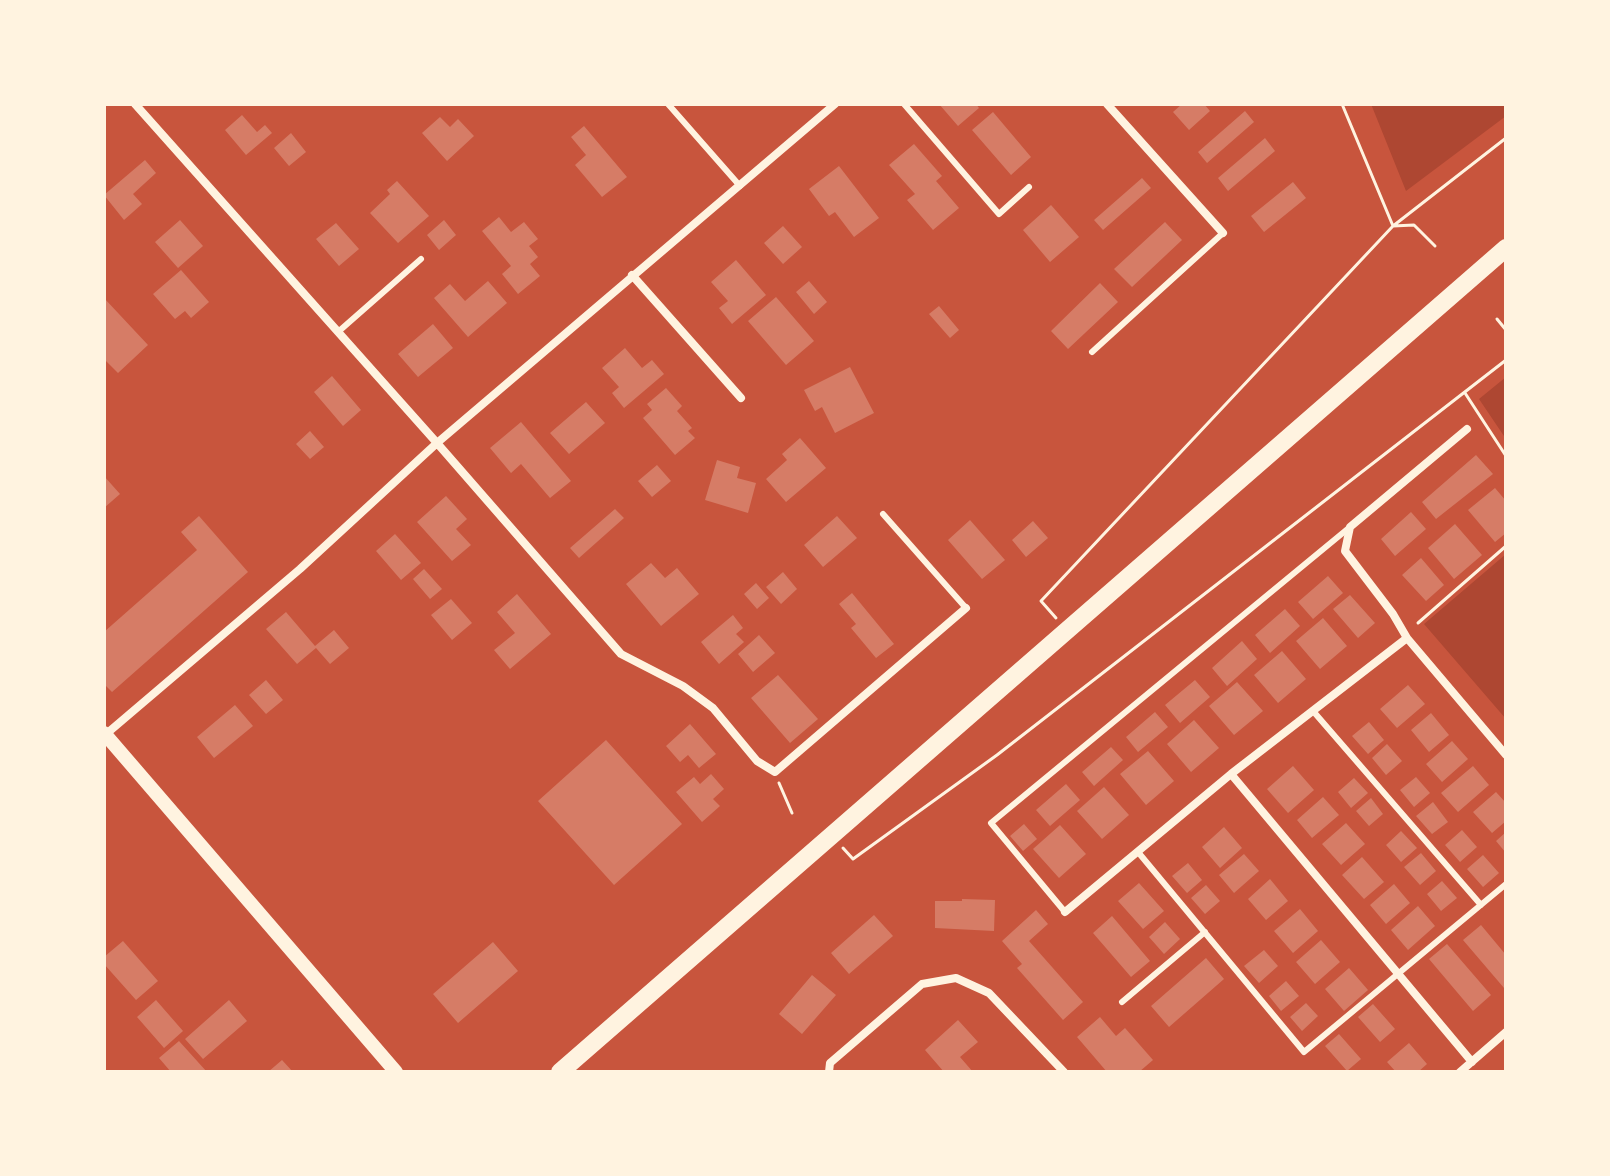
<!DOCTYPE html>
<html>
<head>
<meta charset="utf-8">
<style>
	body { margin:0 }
	#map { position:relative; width:1610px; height:1176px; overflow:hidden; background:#c8553d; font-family:"Playfair Display",serif }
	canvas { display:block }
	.frame { position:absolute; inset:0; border:106px solid #fff3e0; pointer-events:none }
</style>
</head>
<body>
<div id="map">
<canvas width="1610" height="1176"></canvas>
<div class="frame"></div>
</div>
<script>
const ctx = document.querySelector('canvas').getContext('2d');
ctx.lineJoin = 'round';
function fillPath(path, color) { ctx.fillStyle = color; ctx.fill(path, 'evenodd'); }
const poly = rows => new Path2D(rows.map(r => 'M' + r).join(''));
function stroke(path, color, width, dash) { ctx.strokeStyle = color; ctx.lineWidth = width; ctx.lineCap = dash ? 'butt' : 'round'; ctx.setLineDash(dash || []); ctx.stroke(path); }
fillPath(poly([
	[1371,104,1506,104,1506,116,1406,191],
	[1506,377,1506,439,1479,399],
	[1506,554,1506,719,1424,624]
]), '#ae4732');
fillPath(poly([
	[939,104,976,104,979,108,958,126],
	[1182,104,1204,104,1210,111,1189,130,1173,112],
	[1245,111,1254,122,1207,163,1198,152],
	[993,112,1031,157,1011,175,972,130],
	[242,115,257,132,265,125,272,133,246,155,225,130],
	[440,117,450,127,458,119,474,136,447,161,422,133],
	[584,126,627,177,602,197,575,165,586,155,571,137],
	[291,133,306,152,289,166,274,148],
	[1265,138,1275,151,1228,191,1218,178],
	[914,144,942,176,936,181,959,208,933,230,907,200,915,194,889,165],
	[145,160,156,173,133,194,142,204,124,220,104,195],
	[839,166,879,218,854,237,835,212,829,216,809,189],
	[1142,178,1151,188,1103,230,1094,220],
	[397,181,429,216,398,243,370,213,390,194,387,190],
	[1293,182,1306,198,1264,232,1251,216],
	[1051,205,1079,237,1050,262,1023,230],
	[499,217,511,232,524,222,538,239,529,246,538,257,530,264,540,276,518,294,502,274,511,266,482,231],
	[180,220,203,246,178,268,155,242],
	[444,220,456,235,439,250,427,235],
	[1165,222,1182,240,1132,287,1114,269],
	[336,223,359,249,339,266,316,239],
	[783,226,802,247,783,264,764,243],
	[736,260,766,295,732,324,719,308,728,301,711,282],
	[181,270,209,302,191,318,185,311,175,319,153,294],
	[488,281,507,303,468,337,434,298,450,284,465,301],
	[809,281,827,302,814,314,796,292],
	[1100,283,1118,302,1068,349,1051,331],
	[776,297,814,341,786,365,748,321],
	[104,298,148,345,118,373,104,359],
	[939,306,959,330,950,338,929,314],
	[433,324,453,348,418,377,398,354],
	[625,348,642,368,652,360,664,374,624,408,612,393,619,387,602,368],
	[850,367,874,413,835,433,822,407,815,411,804,390],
	[332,376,361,410,343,426,314,392],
	[666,388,682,406,677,411,692,428,688,431,695,438,675,455,643,418,652,410,647,404],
	[586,402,605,423,569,454,550,433],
	[521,422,571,481,550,498,521,464,511,473,490,448],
	[310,431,324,447,310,459,296,444],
	[800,438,826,468,786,502,766,479,787,460,782,454],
	[1476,455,1493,474,1436,519,1422,502],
	[717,460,740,467,737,478,756,483,748,513,705,500],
	[657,465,671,481,652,497,638,481],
	[104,476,120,494,104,508],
	[1495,488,1506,501,1506,533,1495,542,1468,510],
	[446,496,467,519,456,529,471,545,452,561,417,522],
	[615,509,624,518,579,558,570,548],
	[1411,512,1426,529,1395,556,1381,539],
	[199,516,248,572,112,692,104,684,104,632,197,550,181,532],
	[837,516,857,538,823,567,804,545],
	[970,520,1005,560,982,579,948,540],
	[1033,521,1048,538,1026,557,1012,540],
	[1455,524,1482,555,1454,579,1428,548],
	[395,534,421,563,401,580,376,551],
	[1421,558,1444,585,1426,601,1402,575],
	[651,563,665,578,677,568,699,594,661,626,626,584],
	[424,569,442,589,430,599,413,579],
	[783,572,797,589,781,604,766,587],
	[1328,576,1343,593,1313,619,1298,602],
	[756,583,769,598,757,609,744,594],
	[852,593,894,644,876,658,851,628,856,624,839,604],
	[517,594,551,634,510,669,494,650,515,633,497,612],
	[1350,595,1375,623,1358,638,1333,609],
	[451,599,472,623,452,640,431,615],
	[1285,609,1300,626,1270,653,1255,635],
	[286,612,315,646,334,630,349,648,330,664,316,648,297,664,266,629],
	[733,615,743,628,736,634,744,642,719,664,701,642],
	[1323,618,1347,646,1320,669,1296,641],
	[759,635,775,653,753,672,738,654],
	[1242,641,1257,659,1227,686,1212,668],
	[1282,651,1306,679,1278,703,1254,675],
	[778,675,818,719,790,743,751,698],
	[266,680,283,700,266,714,249,695],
	[1195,680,1210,697,1180,723,1165,705],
	[1237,682,1263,711,1234,735,1209,706],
	[1408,685,1425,704,1397,728,1380,709],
	[235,705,253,726,214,758,197,737],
	[1155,712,1168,727,1138,752,1126,737],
	[1431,713,1449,735,1429,752,1411,730],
	[1194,720,1219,748,1191,772,1167,744],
	[1369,722,1384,740,1368,754,1352,736],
	[690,724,716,754,699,768,688,755,680,762,666,746],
	[606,740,682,824,614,885,538,801],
	[1452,741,1468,759,1442,782,1426,764],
	[1387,744,1402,761,1386,775,1372,758],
	[1111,747,1123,760,1094,786,1082,772],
	[1148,751,1174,781,1146,805,1120,774],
	[1293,766,1314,790,1288,813,1267,789],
	[1473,766,1489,785,1458,812,1441,793],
	[711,774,724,789,713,799,720,806,702,822,676,792,694,777,700,784],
	[1416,777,1430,793,1414,807,1400,790],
	[1354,778,1368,793,1351,808,1338,792],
	[1066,784,1080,800,1050,826,1036,810],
	[1104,787,1129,815,1102,839,1077,811],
	[1496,792,1506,803,1506,821,1492,833,1473,812],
	[1323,797,1339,815,1312,838,1297,820],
	[1371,798,1383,814,1369,826,1356,811],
	[1433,802,1448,822,1432,834,1416,816],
	[1346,823,1365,844,1341,865,1322,844],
	[1024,824,1037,839,1023,851,1010,836],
	[1060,825,1086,854,1059,878,1033,849],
	[1224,827,1242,848,1220,868,1202,847],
	[1462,830,1477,847,1460,862,1445,845],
	[1401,831,1417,848,1401,862,1386,845],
	[1506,832,1506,853,1496,841],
	[1421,853,1436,871,1420,885,1404,867],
	[1244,854,1259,871,1234,893,1219,875],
	[1483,855,1499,873,1483,887,1467,869],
	[1362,857,1384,882,1364,899,1342,875],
	[1188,863,1202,880,1187,893,1172,876],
	[1270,879,1288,901,1266,920,1248,899],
	[1442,881,1457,898,1441,911,1427,894],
	[1139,883,1164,911,1143,929,1118,901],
	[1394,884,1410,903,1386,924,1370,905],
	[1206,885,1220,901,1205,914,1191,898],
	[962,899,995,900,994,931,935,928,935,901,962,901],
	[1418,906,1435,926,1408,950,1391,930],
	[1300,909,1318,931,1293,953,1274,931],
	[1036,910,1048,924,1029,941,1083,1002,1063,1020,1017,968,1022,964,1002,941],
	[874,915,893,936,849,974,831,953],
	[1112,916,1150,961,1131,977,1093,933],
	[1165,922,1180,939,1164,954,1149,937],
	[1481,925,1506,955,1506,986,1504,988,1463,940],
	[1321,940,1340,962,1315,984,1296,962],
	[123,941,158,981,136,1000,104,964,104,957],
	[493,942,518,971,458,1023,433,994],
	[1447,944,1491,995,1473,1011,1429,959],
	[1264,950,1278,966,1259,983,1244,966],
	[1206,958,1224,979,1169,1027,1151,1006],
	[1349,968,1368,990,1344,1011,1325,989],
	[812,975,836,995,802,1034,779,1014],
	[1286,981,1299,996,1281,1011,1269,996],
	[156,1000,183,1031,164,1048,137,1017],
	[229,1000,247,1021,203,1059,185,1039],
	[1306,1003,1318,1016,1302,1031,1290,1017],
	[1373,1004,1395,1029,1380,1042,1358,1017],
	[1100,1017,1116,1036,1125,1028,1153,1060,1139,1072,1107,1072,1077,1037],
	[958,1020,978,1042,960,1057,973,1072,944,1072,925,1050],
	[1339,1034,1361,1059,1347,1071,1325,1046],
	[179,1041,207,1072,171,1072,159,1058],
	[1409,1043,1427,1064,1418,1072,1396,1072,1387,1062],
	[282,1060,293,1072,268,1072]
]), '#d67c66');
stroke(poly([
	[1342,104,1393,226,1414,225,1435,246],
	[1497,319,1506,330],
	[1465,393,1506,456],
	[1056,618,1041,601,1393,226,1506,138],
	[1418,623,1506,546],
	[779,783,792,813],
	[843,848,853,859,997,755,1506,360]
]), '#fff3e0', 3);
stroke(poly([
	[668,104,740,186],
	[904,104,999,214,1029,187],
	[338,332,421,259],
	[1092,352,1223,233],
	[883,514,966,608],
	[1313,711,1481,905],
	[1138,852,1304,1052,1506,884],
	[1065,912,991,823,1350,527],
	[1122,1002,1205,932]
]), '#fff3e0', 6);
stroke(poly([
	[135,104,437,443,621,654,683,686,713,708,757,761,775,772,966,608],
	[1107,104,1223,233],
	[632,275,741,398],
	[1467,429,1350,527,1345,551,1393,614,1407,638,1506,755],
	[105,735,300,569,437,443,835,104],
	[1231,774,1472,1062],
	[1065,912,1231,774,1407,638],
	[829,1072,830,1063,922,984,956,978,989,993,1064,1072],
	[1460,1072,1506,1032]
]), '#fff3e0', 8);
stroke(poly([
	[104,733,396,1072]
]), '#fff3e0', 14);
stroke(poly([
	[560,1072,1506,248]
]), '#fff3e0', 18);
</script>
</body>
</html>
